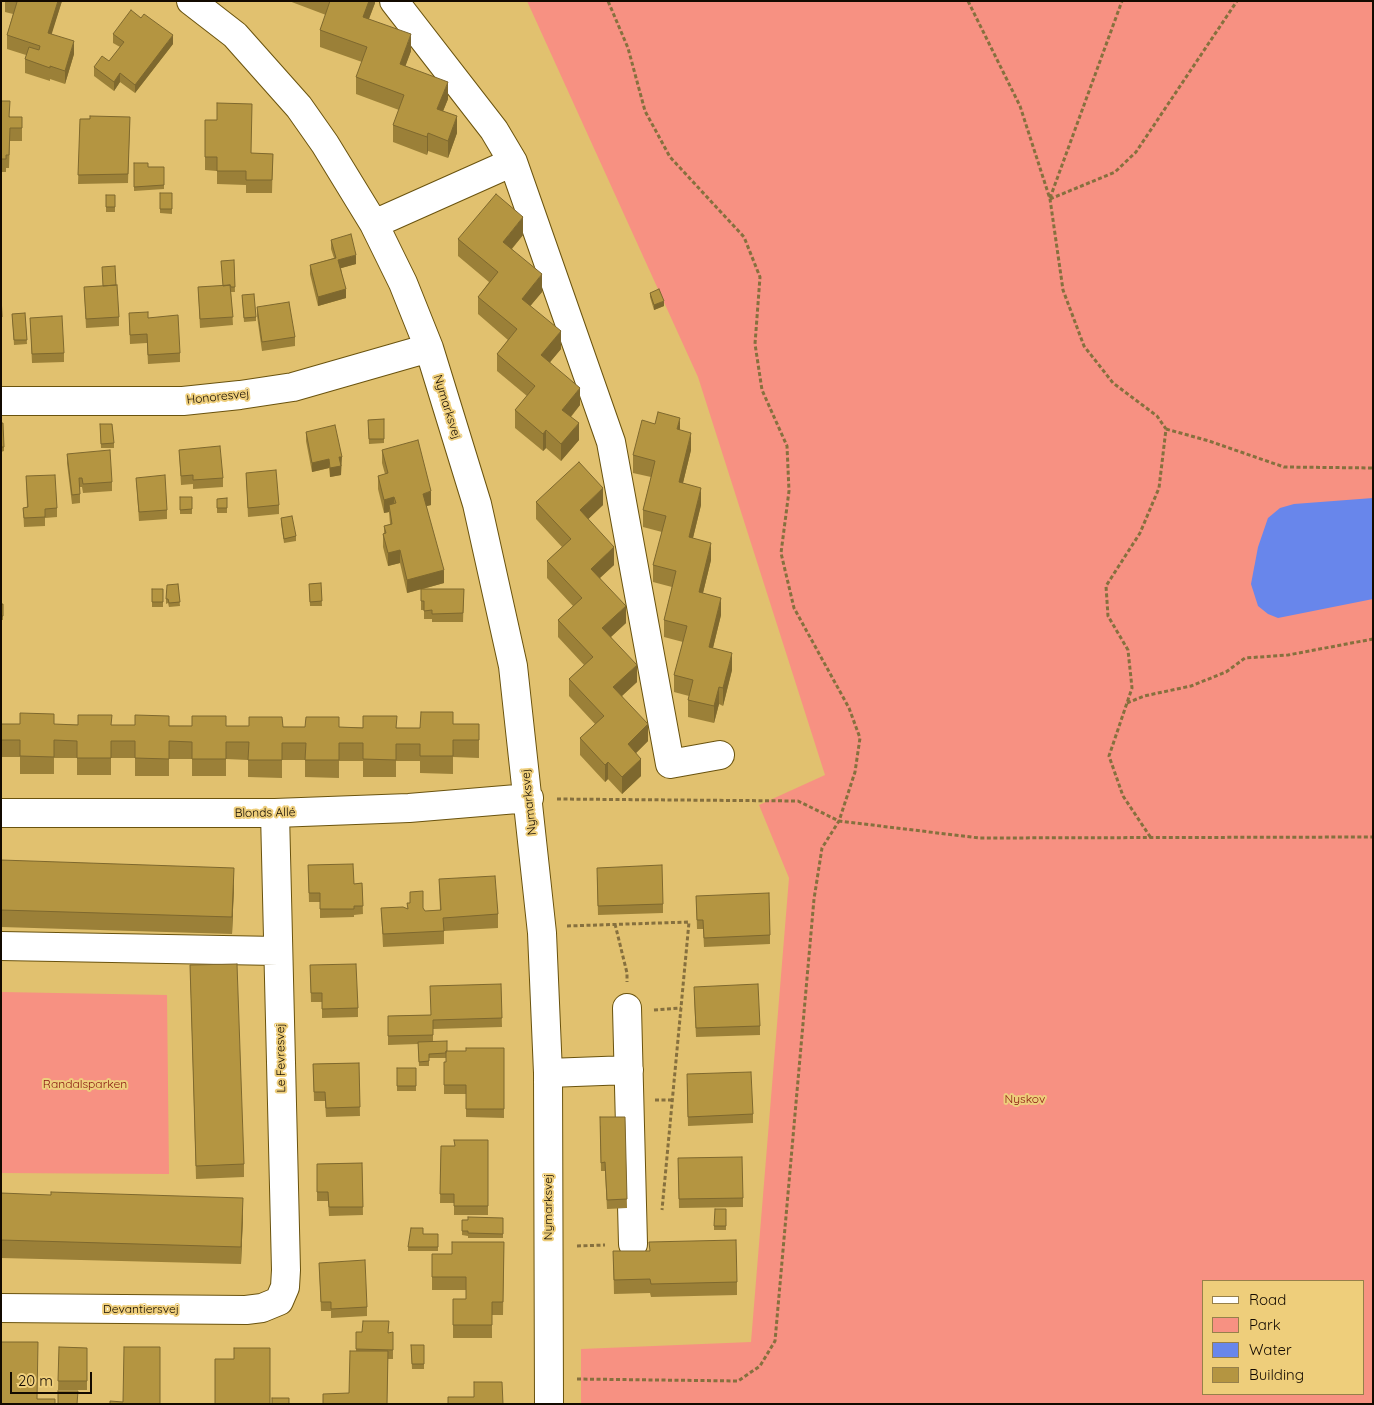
<!DOCTYPE html>
<html>
<head>
<meta charset="utf-8">
<style>
	body { margin:0 }
	#map { position:relative; width:1374px; height:1405px; overflow:hidden; background:#e1c16f; font-family:Quicksand,sans-serif }
	canvas { display:block }
	.frame { position:absolute; inset:0; border:2px solid #130a00; pointer-events:none }
	.legend { position:absolute; left:1202px; top:1280px; width:162px; height:115px; box-sizing:border-box; background:#eece7b; border:1px solid #96804a; margin:0; padding:6px 9px; list-style:none; font-size:15px; color:#130a00 }
	.legend li { display:flex; align-items:center; gap:10px; height:25px }
	.legend b { width:25px; border:1px solid #96804a }
	.scale { position:absolute; left:10px; top:1372px; width:82px; height:22px; box-sizing:border-box; border:2px solid #130a00; border-top:0; padding-left:6px; font-size:15px; line-height:18px; white-space:nowrap; color:#130a00; -webkit-text-stroke:4px #eece7b; paint-order:stroke }
</style>
</head>
<body>
<div id="map">
<canvas width="1374" height="1405"></canvas>
<div class="frame"></div>
<ul class="legend">
<li><b style="height:6px;background:#fff"></b>Road</li>
<li><b style="height:14px;background:#f79182"></b>Park</li>
<li><b style="height:14px;background:#6886eb"></b>Water</li>
<li><b style="height:14px;background:#b49541"></b>Building</li>
</ul>
<div class="scale">20 m</div>
</div>
<script>
const ctx = document.querySelector('canvas').getContext('2d');
ctx.lineJoin = 'round';
function fillPath(path, color) { ctx.fillStyle = color; ctx.fill(path, 'evenodd'); }
const poly = rows => new Path2D(rows.map(r => 'M' + r).join(''));
function stroke(path, color, width, dash) { ctx.strokeStyle = color; ctx.lineWidth = width; ctx.lineCap = dash ? 'butt' : 'round'; ctx.setLineDash(dash || []); ctx.stroke(path); }
function write(font, color, halo, rows, align = 'center') {
  ctx.font = font + ' Quicksand,sans-serif'; ctx.lineWidth = 4; ctx.setLineDash([]); ctx.textBaseline = 'middle'; ctx.strokeStyle = halo; ctx.fillStyle = color; for (const [text, x, y, turn = 0] of rows) {
    ctx.save(); ctx.translate(x, y); ctx.rotate((+turn || 0) * Math.PI / 180); ctx.textAlign = isNaN(turn) ? turn : align; if (halo) ctx.strokeText(text, 0, 0); ctx.fillText(text, 0, 0); ctx.restore();
  }
}
fillPath(poly([
	[527,1,1373,1,1373,1404,581,1404,581,1349,751,1342,789,878,759,805,825,775,698,377],
	[1203,1281,1363,1281,1363,1394,1203,1394],
	[1,992,167,995,169,1174,1,1173]
]), '#f79182');
fillPath(poly([
	[1373,498,1373,599,1278,618,1268,614,1258,606,1251,584,1258,547,1268,518,1280,508,1294,504]
]), '#6886eb');
const minor = poly([
	[191,1,235,35,299,107,325,144,374,224,403,283,429,348,477,504,513,666,542,933,548,1073,549,1404],
	[394,1,494,130,513,162,611,442,670,764,720,755],
	[374,224,513,162],
	[1,401,183,401,240,395,293,387,429,348],
	[1,813,275,813,409,808,529,798],
	[1,946,278,951],
	[627,1008,633,1244],
	[548,1073,629,1070],
	[1,1308,246,1310,262,1308,279,1301,285,1287,286,1270,275,813]
]);
stroke(minor, '#6a530e', 30);
stroke(poly([
	[968,1,1020,106,1050,199,1063,290,1084,346,1113,383,1157,416,1166,429,1159,488,1140,533,1106,586,1108,616,1128,650,1132,688,1109,756,1123,796,1151,838],
	[1050,198,1122,1],
	[1050,199,1115,172,1136,152,1237,1],
	[1166,429,1209,441,1284,467,1373,468],
	[1127,703,1144,696,1191,686,1226,672,1245,658,1288,655,1373,639],
	[557,799,798,801,839,821,979,838,1373,837],
	[615,924,627,973,627,982],
	[567,926,689,922,662,1210],
	[654,1010,681,1008],
	[655,1100,672,1100],
	[577,1246,605,1245],
	[577,1379,738,1381,760,1366,775,1341,814,899,822,848,839,821,855,772,860,738,849,708,794,608,781,553,789,491,787,446,762,390,755,344,760,277,744,237,670,157,645,111,628,48,608,1]
]), '#86703e', 3, [4, 2.5]);
stroke(minor, '#fff', 28);
fillPath(poly([
	[5,1,62,1,51,34,74,54,65,84,50,79,50,81,25,73,25,59,26,55,7,49,7,35,13,14,5,12],
	[289,1,375,1,375,3,369,19,411,51,405,66,448,99,443,111,457,133,448,158,428,151,427,155,393,142,393,125,399,110,356,94,356,77,362,62,320,47,320,30,326,15],
	[113,34,173,44,135,93,120,82,114,91,94,76,94,67,109,61,120,47,113,43],
	[1,101,10,117,22,117,22,141,10,141,9,168,6,168,6,172,1,172],
	[130,117,128,183,78,184,80,119],
	[205,120,251,153,273,154,272,193,246,193,246,185,217,184,217,171,205,170],
	[134,163,148,167,164,167,164,189,134,191],
	[160,193,172,193,172,214,160,213],
	[106,195,115,195,115,212,106,212],
	[523,235,512,249,542,292,530,306,561,349,550,362,580,405,571,417,579,440,561,461,546,448,543,451,515,428,515,410,527,396,497,371,497,354,508,340,478,314,478,297,489,282,458,256,458,239],
	[331,240,356,264,341,268,346,298,318,306,310,274,310,265,334,258,331,249],
	[234,260,235,292,231,292,233,325,200,328,198,287,223,286],
	[116,285,119,317,119,326,86,328,84,287],
	[650,293,664,306,654,310,650,297],
	[1,294,2,317,2,326,1,326],
	[242,295,256,317,256,321,244,322],
	[257,307,295,337,295,346,262,351,257,316],
	[25,313,27,344,14,345,12,314],
	[129,313,148,318,180,353,180,362,148,364,147,343,130,344],
	[30,318,64,353,64,362,32,363],
	[384,419,384,443,369,444,368,420],
	[1,423,4,447,4,451,1,452],
	[100,424,114,443,114,448,101,448],
	[680,430,691,450,683,483,701,505,693,538,711,560,703,593,721,615,713,648,732,670,723,706,719,704,714,723,688,717,688,700,689,696,674,692,674,675,683,642,664,637,664,620,672,587,653,582,653,565,662,532,643,527,643,510,651,477,633,473,633,455],
	[306,432,342,466,341,466,341,475,330,477,329,468,312,472,306,441],
	[179,450,223,478,223,487,193,489,193,484,181,485],
	[382,450,431,505,426,506,444,583,423,589,464,589,463,622,432,622,432,619,424,619,424,610,421,610,421,589,407,593,400,563,388,566,383,547,383,534,384,533,384,526,390,524,389,512,384,513,378,489,378,476,385,474,382,463],
	[67,454,112,482,112,491,83,493,82,487,80,487,80,503,72,504,67,463],
	[246,473,279,505,279,514,248,517],
	[26,476,57,508,57,517,45,518,45,526,24,527,23,508,27,507],
	[136,478,167,510,167,519,139,521],
	[180,497,192,497,192,514,180,514],
	[227,498,227,513,217,513,217,499],
	[536,502,603,505,588,519,614,565,600,578,626,623,611,637,637,682,622,696,648,741,636,753,641,776,622,794,608,779,605,782,580,755,580,738,595,724,569,696,569,679,584,665,558,637,558,620,573,606,547,578,547,561,562,547,536,519],
	[281,518,296,536,296,541,284,543,281,523],
	[321,583,322,606,310,606,309,584],
	[178,584,180,606,169,607,168,603,166,604,166,599],
	[152,589,163,589,163,607,152,607],
	[1,604,3,604,3,620,1,620],
	[1,724,420,728,453,724,479,724,479,758,453,757,453,774,420,773,420,761,396,761,396,777,363,777,363,761,339,761,339,778,305,777,305,760,282,760,282,778,248,777,248,760,226,759,226,776,192,776,192,759,169,759,169,776,135,776,135,758,111,758,111,775,77,775,77,758,54,758,54,774,20,774,20,757,1,757],
	[1,860,234,885,232,934,1,927],
	[308,865,354,884,362,883,363,914,354,915,354,917,320,918,320,902,309,902],
	[597,877,663,904,663,913,598,915],
	[439,879,498,914,498,928,444,931,444,944,383,947,381,908,408,909,410,903,410,892,425,911,440,910],
	[696,896,770,935,770,944,704,947,703,929,697,929],
	[190,965,244,1164,244,1177,196,1179],
	[310,965,358,1008,358,1017,322,1018,322,1002,311,1002],
	[501,984,502,1027,433,1029,433,1041,447,1051,466,1051,504,1048,504,1118,466,1117,466,1094,444,1094,444,1062,446,1062,446,1058,429,1058,429,1066,419,1066,418,1044,388,1045,388,1016,430,1015],
	[694,996,760,1026,760,1035,696,1037],
	[359,1063,360,1116,326,1117,325,1101,314,1101,313,1064],
	[397,1068,416,1068,416,1091,397,1091],
	[687,1083,753,1114,753,1123,688,1126],
	[625,1117,627,1208,607,1209,605,1171,601,1171,600,1126],
	[488,1140,488,1215,454,1215,454,1203,440,1203,441,1146,455,1146],
	[678,1158,743,1198,743,1207,679,1208],
	[362,1163,363,1215,329,1216,328,1201,317,1201,317,1164],
	[1,1193,243,1215,241,1264,1,1258],
	[726,1209,726,1230,714,1230,714,1226],
	[503,1218,503,1238,468,1238,468,1236,462,1235,462,1220],
	[423,1234,438,1234,438,1251,408,1251,408,1247],
	[504,1242,503,1315,492,1315,492,1338,453,1338,453,1299,466,1299,466,1290,432,1290,432,1254,452,1254],
	[613,1251,649,1251,737,1282,737,1295,651,1297,650,1293,614,1294],
	[319,1263,367,1307,367,1316,331,1318,331,1311,321,1311],
	[356,1332,389,1333,393,1341,393,1359,388,1359,387,1404,323,1404,349,1393,356,1351],
	[411,1345,424,1345,424,1369,412,1369],
	[59,1347,87,1348,87,1390,58,1390]
]), '#9b8038');
fillPath(poly([
	[58,1,62,1,48,46,48,33],
	[369,1,375,1,375,3,363,34,363,17],
	[411,34,411,51,400,81,400,64],
	[173,35,173,44,135,93,135,85],
	[74,41,74,54,65,84,65,71],
	[120,73,120,82,114,91,114,82],
	[448,82,448,99,437,126,437,109],
	[457,116,457,133,448,158,448,141],
	[428,133,428,151,427,155,427,137],
	[523,217,523,235,503,259,503,242],
	[356,255,356,264,338,269,338,260],
	[542,274,542,292,522,316,522,299],
	[346,289,346,298,318,306,318,297],
	[664,301,664,306,654,310,654,305],
	[561,331,561,349,541,373,541,355],
	[580,388,580,405,562,427,562,410],
	[680,418,680,435,677,429],
	[579,423,579,440,561,461,561,444],
	[546,430,546,448,543,451,543,434],
	[691,433,691,450,679,499,679,482],
	[339,457,342,457,341,475,330,477,330,468],
	[329,459,329,468,312,472,312,463],
	[603,488,603,505,580,527,580,510],
	[701,488,701,505,689,554,689,537],
	[431,491,431,505,423,507,423,494],
	[394,497,394,511,389,505,389,512,384,513,384,500],
	[711,543,711,560,699,609,699,592],
	[614,547,614,565,591,586,591,569],
	[400,550,400,563,388,566,388,553],
	[444,570,444,583,407,593,407,580],
	[721,598,721,615,709,664,709,647],
	[626,606,626,623,602,645,602,628],
	[732,653,732,670,723,706,723,688],
	[637,665,637,682,613,704,613,687],
	[719,687,719,704,714,723,714,706],
	[648,724,648,741,628,761,628,744],
	[641,759,641,776,622,794,622,777],
	[608,762,608,779,605,782,605,765],
	[234,868,234,885,232,934,232,917],
	[243,1198,243,1215,241,1264,241,1247]
]), '#7e682e');
const building = poly([
	[13,1,58,1,48,33,74,41,65,71,50,66,50,68,25,59,29,47,39,50,40,46,7,35,17,2,13,1],
	[330,1,369,1,363,17,411,34,400,64,448,82,437,109,457,116,448,141,428,133,427,137,393,125,404,95,356,77,367,47,320,30,330,1],
	[131,10,141,18,144,14,173,35,135,85,120,73,114,82,94,67,102,56,109,61,124,42,113,34,131,10],
	[1,101,10,101,9,117,22,117,22,128,10,128,9,155,6,155,6,159,1,159,1,101],
	[217,103,252,104,251,153,273,154,272,180,246,180,246,171,217,171,217,157,205,157,205,120,217,120,217,103],
	[90,116,130,117,128,174,78,175,80,119,90,119,90,116],
	[134,163,148,163,148,167,164,167,164,185,134,187,134,163],
	[160,193,172,193,172,209,160,209,160,193],
	[496,194,523,217,503,242,542,274,522,299,561,331,541,355,580,388,562,410,579,423,561,444,546,430,543,434,515,410,535,386,497,354,517,329,478,297,498,272,458,239,496,194],
	[106,195,115,195,115,207,106,207,106,195],
	[351,234,356,255,338,260,346,289,318,297,310,265,336,258,331,240,351,234],
	[234,260,235,287,231,287,230,285,223,286,221,261,234,260],
	[115,266,116,285,103,286,102,267,115,266],
	[117,285,119,317,86,319,84,287,117,285],
	[230,285,233,317,200,319,198,287,230,285],
	[659,289,664,301,654,305,650,293,659,289],
	[1,294,2,317,1,317,1,294],
	[254,294,256,317,244,318,242,295,254,294],
	[289,302,295,337,262,342,257,307,289,302],
	[148,312,148,318,178,315,180,353,148,355,147,334,130,335,129,313,148,312],
	[25,313,27,340,14,340,12,314,25,313],
	[62,316,64,353,32,354,30,318,62,316],
	[658,412,680,418,677,429,691,433,679,482,701,488,689,537,711,543,699,592,721,598,709,647,732,653,723,688,719,687,714,706,688,700,693,680,674,675,687,626,664,620,676,571,653,565,666,516,643,510,655,461,633,455,642,420,655,424,658,412],
	[384,419,384,439,369,439,368,420,384,419],
	[1,423,3,423,4,447,1,447,1,423],
	[100,424,112,424,114,443,101,444,100,424],
	[335,425,342,457,339,457,341,466,330,468,329,459,312,463,306,432,335,425],
	[418,440,431,491,423,494,444,570,407,580,400,550,388,553,383,534,386,533,384,526,392,524,389,505,396,503,394,497,384,500,378,476,388,473,382,450,418,440],
	[220,446,223,478,193,480,193,475,181,476,179,450,220,446],
	[110,450,112,482,83,484,82,478,79,478,80,494,72,495,67,454,110,450],
	[579,462,603,488,580,510,614,547,591,569,626,606,602,628,637,665,613,687,648,724,628,744,641,759,622,777,608,762,605,765,580,738,604,716,569,679,593,657,558,620,582,598,547,561,571,539,536,502,579,462],
	[276,470,279,505,248,508,246,473,276,470],
	[55,475,57,508,45,509,45,517,24,518,23,508,28,507,26,476,55,475],
	[165,475,167,510,139,512,136,478,165,475],
	[180,497,192,497,192,509,180,510,180,497],
	[227,498,227,508,217,508,217,499,227,498],
	[292,516,296,536,284,539,281,518,292,516],
	[321,583,322,601,310,602,309,584,321,583],
	[178,584,180,602,169,603,168,599,166,599,167,585,178,584],
	[152,589,163,589,163,602,152,602,152,589],
	[421,589,464,589,463,613,432,614,432,610,424,611,424,601,421,601,421,589],
	[1,604,3,604,3,616,1,616,1,604],
	[421,712,453,712,453,724,479,724,479,740,453,740,453,756,420,756,420,744,396,744,396,760,363,759,363,743,339,743,339,760,305,760,306,743,282,743,282,760,248,760,249,742,226,742,226,759,192,759,192,742,169,741,169,759,135,758,135,741,111,741,111,758,77,758,77,741,54,740,54,757,20,756,20,740,1,740,1,724,20,724,20,713,54,714,54,724,78,725,78,715,112,715,111,725,135,725,135,715,169,716,169,726,192,726,192,716,226,716,226,726,249,726,249,717,282,717,283,727,305,727,306,717,339,717,339,727,363,728,363,716,397,716,396,728,420,728,421,712],
	[1,860,234,868,232,917,1,910,1,860],
	[353,864,354,884,362,883,363,906,354,906,354,909,320,909,320,893,309,893,308,865,353,864],
	[662,865,663,904,598,906,597,868,662,865],
	[495,876,498,914,443,918,444,931,383,934,381,908,403,907,408,909,407,903,410,903,410,892,423,891,423,908,425,911,441,910,439,879,495,876],
	[769,893,770,935,704,938,703,920,697,920,696,896,769,893],
	[237,964,244,1164,196,1166,190,965,237,964],
	[356,964,358,1008,322,1009,322,993,311,993,310,965,356,964],
	[501,984,502,1018,433,1020,433,1035,388,1036,388,1016,431,1015,430,986,501,984],
	[758,984,760,1026,696,1028,694,987,758,984],
	[447,1041,447,1051,446,1051,446,1053,429,1054,429,1061,419,1062,418,1042,447,1041],
	[466,1048,504,1048,504,1109,466,1109,466,1085,444,1085,444,1062,446,1062,446,1051,466,1051,466,1048],
	[359,1063,360,1107,326,1108,325,1092,314,1092,313,1064,359,1063],
	[397,1068,416,1068,416,1086,397,1086,397,1068],
	[751,1072,753,1114,688,1117,687,1074,751,1072],
	[600,1117,625,1117,627,1199,607,1200,605,1162,601,1163,600,1117],
	[454,1140,488,1140,488,1206,454,1206,454,1194,440,1194,441,1146,455,1146,454,1140],
	[742,1157,743,1198,679,1199,678,1158,742,1157],
	[362,1163,363,1207,329,1207,328,1192,317,1192,317,1164,362,1163],
	[51,1192,243,1198,241,1247,1,1240,1,1193,51,1195,51,1192],
	[715,1209,726,1209,726,1226,714,1226,715,1209],
	[468,1217,503,1218,503,1234,468,1233,468,1231,462,1231,462,1220,468,1220,468,1217],
	[411,1228,423,1228,423,1234,438,1234,438,1247,408,1247,411,1228],
	[736,1240,737,1282,651,1284,650,1279,614,1280,613,1251,650,1251,649,1242,736,1240],
	[452,1242,504,1242,503,1302,492,1302,492,1325,453,1325,453,1299,466,1299,466,1277,432,1277,432,1254,452,1254,452,1242],
	[365,1260,367,1307,331,1309,331,1302,321,1302,319,1263,365,1260],
	[363,1321,389,1321,388,1333,393,1332,393,1350,356,1349,356,1332,362,1332,363,1321],
	[1,1342,38,1342,37,1399,55,1399,55,1404,1,1404,1,1342],
	[411,1345,424,1345,424,1364,412,1364,411,1345],
	[59,1347,87,1348,87,1381,58,1381,59,1347],
	[124,1347,160,1347,160,1404,110,1404,110,1401,123,1402,124,1347],
	[234,1348,270,1348,270,1404,215,1404,215,1359,234,1359,234,1348],
	[350,1351,388,1351,387,1404,323,1404,323,1394,349,1393,350,1351],
	[474,1382,502,1382,503,1404,448,1404,448,1397,474,1397,474,1382],
	[58,1391,78,1391,77,1404,58,1404,58,1391],
	[272,1398,289,1398,289,1404,272,1404,272,1398]
]);
fillPath(building, '#b49541');
stroke(building, '#7e682e', 1);
write('12px', '#130a00', '#eece7b', [
	["Honoresvej",218,397,-6],
	["Nymarksvej",447,407,73],
	["Nymarksvej",529,802,-96],
	["Blonds Allé",265,813,-1],
	["Le Fevresvej",281,1058,-91],
	["Nymarksvej",548,1207,-90],
	["Devantiersvej",141,1309]
]);
write('12px', '#871710', '#eece7b', [
	["Randalsparken",85,1084],
	["Nyskov",1025,1099]
]);
</script>
</body>
</html>
